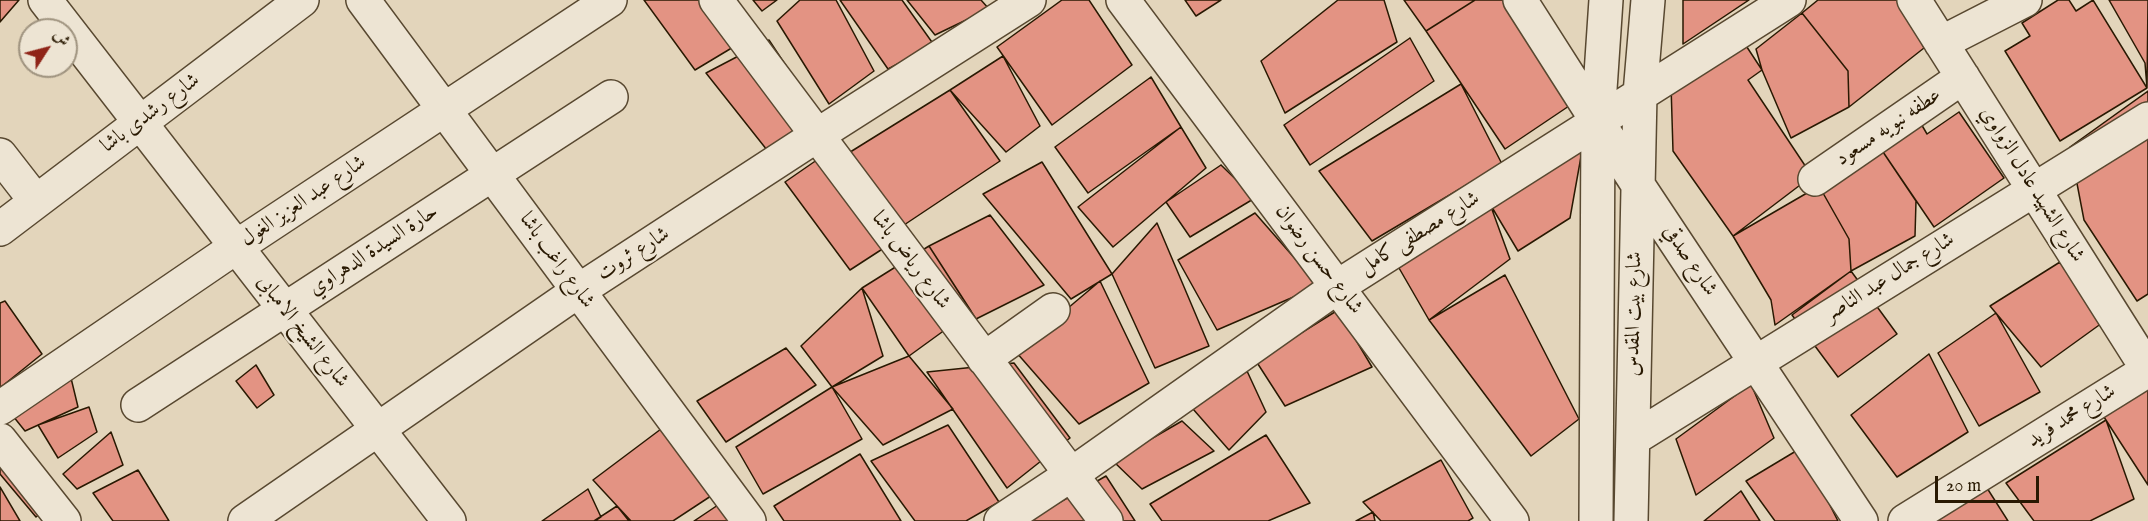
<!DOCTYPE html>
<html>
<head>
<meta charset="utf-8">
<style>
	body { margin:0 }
	#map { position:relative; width:2148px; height:521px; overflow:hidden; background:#e3d5bb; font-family:"IM FELL English",Amiri,serif }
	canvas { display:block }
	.north { position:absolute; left:18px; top:18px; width:60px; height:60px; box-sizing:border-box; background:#ede4d3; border:2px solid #9f937f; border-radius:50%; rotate:54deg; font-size:16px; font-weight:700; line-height:24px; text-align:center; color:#291902 }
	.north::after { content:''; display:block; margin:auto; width:21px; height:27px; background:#8f2418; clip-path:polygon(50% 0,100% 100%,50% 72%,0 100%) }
	.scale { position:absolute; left:1935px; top:476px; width:104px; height:27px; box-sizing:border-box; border:3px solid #291902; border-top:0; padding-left:8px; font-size:18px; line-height:21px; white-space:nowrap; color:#291902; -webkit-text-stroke:4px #ede4d3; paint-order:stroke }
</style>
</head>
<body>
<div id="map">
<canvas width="2148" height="521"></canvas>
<div class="north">ش</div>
<div class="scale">20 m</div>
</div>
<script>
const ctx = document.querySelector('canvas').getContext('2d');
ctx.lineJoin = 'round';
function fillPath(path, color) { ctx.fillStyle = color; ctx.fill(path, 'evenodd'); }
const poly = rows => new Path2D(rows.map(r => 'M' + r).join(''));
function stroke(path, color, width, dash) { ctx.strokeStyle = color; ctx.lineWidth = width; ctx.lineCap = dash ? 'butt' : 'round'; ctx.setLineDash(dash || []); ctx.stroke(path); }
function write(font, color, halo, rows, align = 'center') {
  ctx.font = font + ' "IM FELL English",Amiri,serif'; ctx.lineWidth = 4.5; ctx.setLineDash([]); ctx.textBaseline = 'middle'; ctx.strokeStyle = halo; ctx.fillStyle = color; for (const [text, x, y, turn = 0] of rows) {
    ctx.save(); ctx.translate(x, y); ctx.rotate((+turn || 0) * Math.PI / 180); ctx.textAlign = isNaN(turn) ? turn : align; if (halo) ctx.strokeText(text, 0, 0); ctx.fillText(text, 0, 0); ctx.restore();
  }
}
const building = poly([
	[0,0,19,0,0,22,0,0],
	[644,0,732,0,755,34,695,70,644,0],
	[753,0,777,0,762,11,753,0],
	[800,0,836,0,874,71,829,104,777,21,800,0],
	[840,0,902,0,934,45,888,69,840,0],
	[907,0,981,0,989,9,935,35,907,0],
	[1062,0,1089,0,1132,65,1052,125,997,47,1062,0],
	[1185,0,1221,0,1196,16,1185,0],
	[1338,0,1384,0,1397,42,1285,113,1261,61,1338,0],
	[1404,0,1475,0,1426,31,1404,0],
	[1475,0,1512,0,1569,106,1505,149,1426,31,1475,0],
	[1683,0,1749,0,1683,44,1683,0],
	[1818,0,1900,0,1924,48,1849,107,1848,71,1802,13,1818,0],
	[2058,0,2069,0,2076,11,2093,0,2147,88,2060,141,2005,51,2030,36,2022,23,2058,0],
	[2109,0,2148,0,2147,88,2145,63,2109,0],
	[1802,13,1848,71,1849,107,1791,138,1762,70,1756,49,1802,13],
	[1410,38,1434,81,1310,165,1284,125,1410,38],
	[1741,38,1762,70,1748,80,1812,176,1733,236,1673,151,1671,85,1741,38],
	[769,40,821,119,767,150,706,73,769,40],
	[1003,56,1040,126,1006,152,950,90,1003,56],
	[1151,77,1181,127,1088,193,1055,147,1151,77],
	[1461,84,1502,164,1372,241,1319,171,1461,84],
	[950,90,1000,161,904,225,847,154,950,90],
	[2148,91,2148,294,2137,301,2084,220,2070,147,2148,91],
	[1959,112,2004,178,1934,227,1881,149,1920,122,1927,134,1959,112],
	[1181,127,1206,168,1113,247,1078,207,1181,127],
	[840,144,904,235,850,270,785,182,840,144],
	[1881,149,1916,201,1915,236,1851,271,1849,239,1819,186,1881,149],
	[1582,151,1570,218,1518,251,1490,204,1582,151],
	[1042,162,1112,274,1071,299,983,194,1042,162],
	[1221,165,1255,198,1190,237,1166,202,1221,165],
	[1819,186,1849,239,1851,271,1775,325,1771,300,1733,236,1819,186],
	[1490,204,1510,259,1429,320,1399,268,1490,204],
	[1255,213,1319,286,1217,330,1178,260,1255,213],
	[990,215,1044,285,976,319,929,246,990,215],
	[1157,223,1209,346,1155,368,1112,274,1157,223],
	[929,246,971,311,909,356,862,288,929,246],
	[2060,262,2102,323,2041,367,1990,306,2060,262],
	[1851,271,1897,334,1838,377,1792,315,1851,271],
	[1505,275,1579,419,1531,456,1429,320,1505,275],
	[1100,281,1149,383,1079,424,1016,352,1100,281],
	[862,288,883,356,832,387,801,346,862,288],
	[5,301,42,354,0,388,0,303,5,301],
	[1338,310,1372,367,1285,406,1256,361,1338,310],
	[1996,313,2040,392,1979,426,1938,353,1996,313],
	[786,348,816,385,726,442,697,401,786,348],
	[1929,354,1968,432,1897,477,1851,415,1929,354],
	[909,356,953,409,883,445,832,387,909,356],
	[1014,363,1070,438,1007,488,927,372,1014,363],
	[256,365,274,395,257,408,236,381,256,365],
	[1247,371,1266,412,1229,450,1193,409,1247,371],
	[71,378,78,407,25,431,13,416,71,378],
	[2148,379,2148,485,2102,414,2148,379],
	[1751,384,1774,438,1696,495,1676,439,1751,384],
	[832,387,862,439,763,494,736,447,832,387],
	[89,407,97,432,58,458,38,425,89,407],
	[2106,420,2134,499,2090,521,2034,521,2006,483,2106,420],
	[1182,421,1214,451,1142,489,1113,461,1182,421],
	[948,425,999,502,966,521,915,521,871,461,948,425],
	[665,426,714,494,673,521,631,521,593,480,665,426],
	[111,432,123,465,77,489,63,474,111,432],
	[1266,435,1310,503,1268,521,1162,521,1150,504,1266,435],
	[1801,448,1838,521,1775,521,1746,481,1801,448],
	[0,453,49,506,36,517,0,474,0,453],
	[860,454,901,521,784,521,774,506,860,454],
	[1441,460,1473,518,1468,521,1381,521,1363,502,1441,460],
	[138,470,169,521,113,521,93,493,138,470],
	[1106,476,1135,521,1027,521,1106,476],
	[0,487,20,521,0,521,0,487],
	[1987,488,2008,521,1936,521,1987,488],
	[588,489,601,517,595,521,542,521,588,489],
	[1741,491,1760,521,1704,521,1741,491],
	[724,501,735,521,694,521,724,501],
	[617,506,629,521,594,521,617,506],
	[1373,512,1375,521,1356,521,1373,512]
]);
fillPath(building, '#e39383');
stroke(building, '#291902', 1.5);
const minor = poly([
	[45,0,449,521],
	[363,0,749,521],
	[716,0,1106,521],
	[1123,0,1512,521],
	[1520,0,1638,185,1861,521],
	[1914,0,2148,370],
	[1941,43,2025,0],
	[0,155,35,200],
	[1815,179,1963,77],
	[0,229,302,0],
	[984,359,1053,310],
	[138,405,611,97],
	[0,408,236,247,610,0],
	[1633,439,2148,119],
	[0,440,64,521],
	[245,521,578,291,816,136,1029,0],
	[1001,521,1072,474,1337,287,1789,0],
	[1596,521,1598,119,1606,0],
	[1631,521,1640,94,1648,0],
	[1905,521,2148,370]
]);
stroke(minor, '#584830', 36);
stroke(minor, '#ede4d3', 33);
write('21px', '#291902', '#ede4d3', [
	["شارع رشدى باشا",151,114,-37],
	["عطفه نبويه مسعود",1889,128,-34],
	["شارع الشهيد عادل الزواوي",2031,185,58],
	["شارع عبد العزيز الغول",304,202,-34],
	["شارع مصطفى كامل",1420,234,-32],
	["حارة السيدة الدهراوي",374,251,-33],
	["شارع ثروت",634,255,-33],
	["شارع حسن رضوان",1318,260,53],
	["شارع راغب باشا",556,261,54],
	["شارع رياض باشا",910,261,53],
	["شارع صدقي",1689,261,56],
	["شارع جمال عبد الناصر",1890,278,-32],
	["شارع بيت المقدس",1635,314,-89],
	["شارع الشيخ الامبابى",302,332,52],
	["شارع محمد فريد",2072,417,-32]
]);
</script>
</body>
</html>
